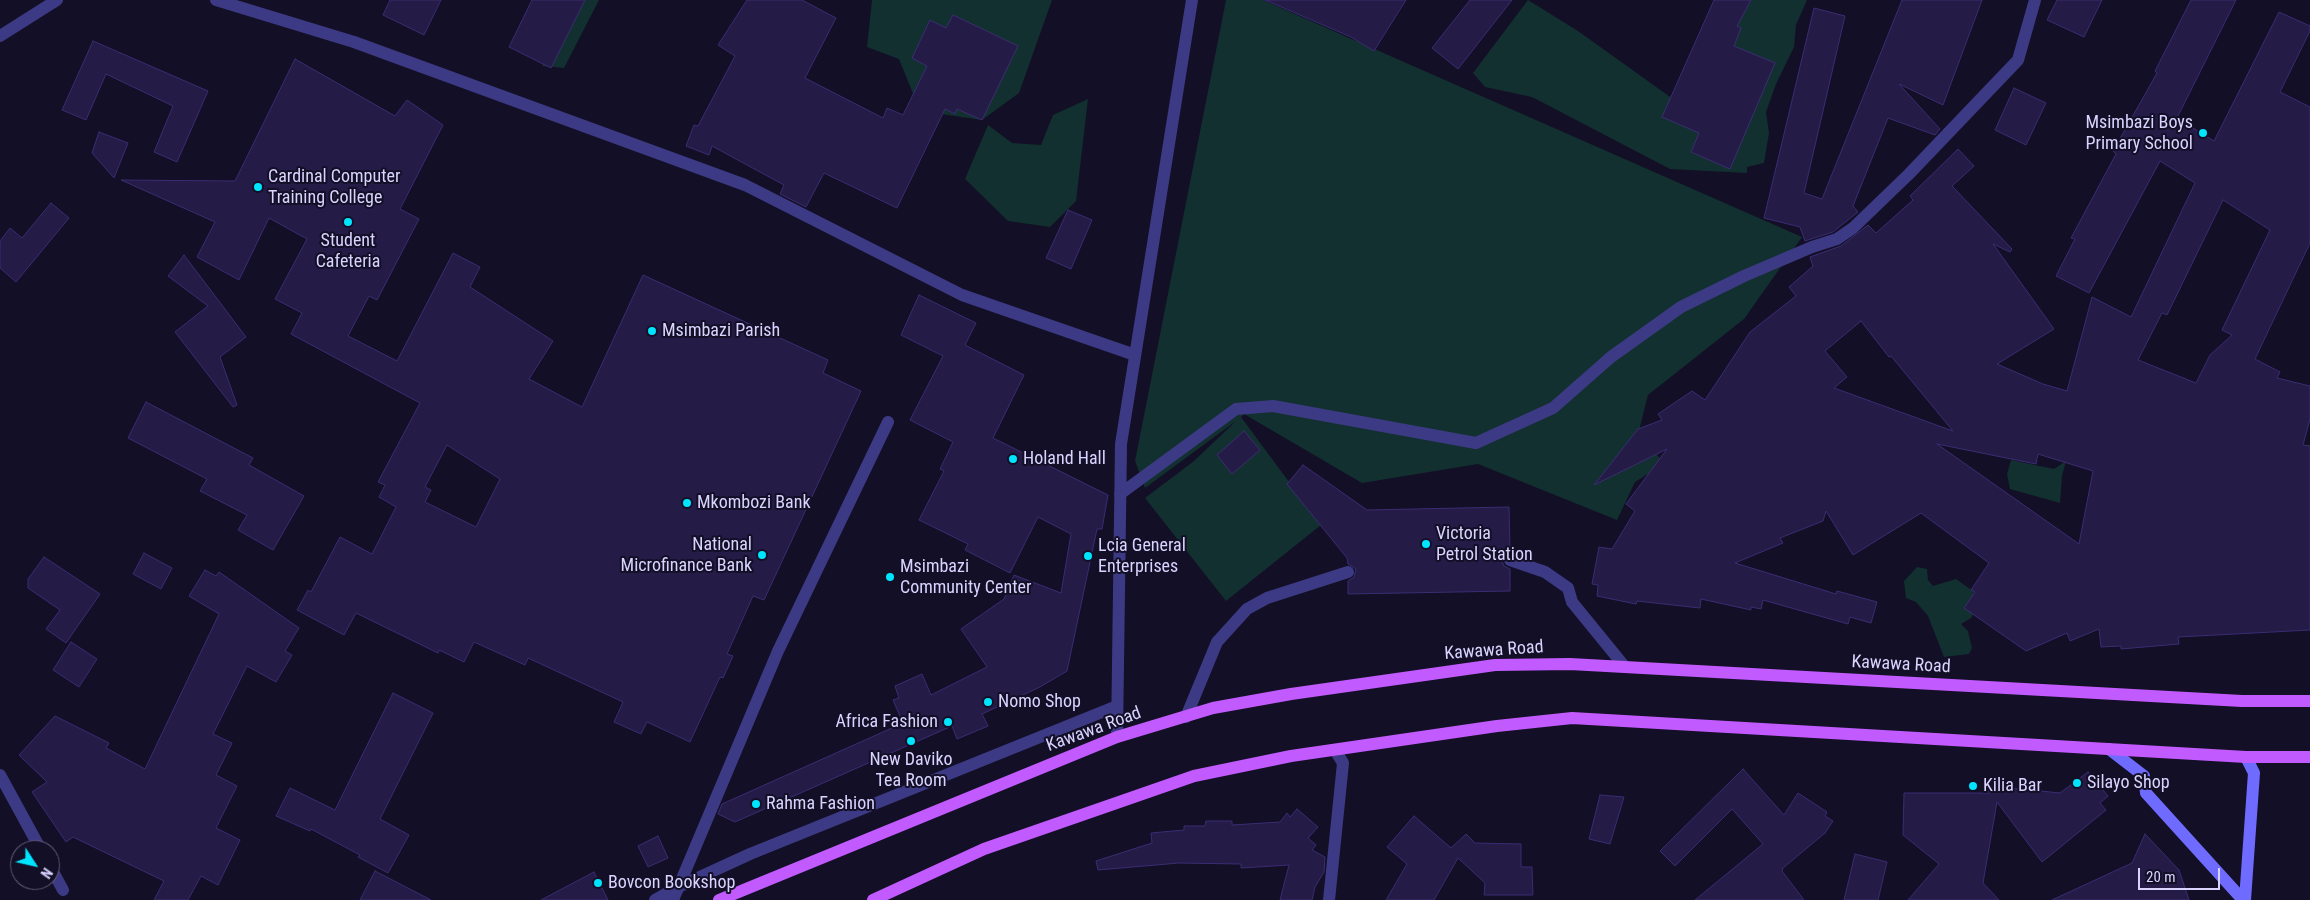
<!DOCTYPE html>
<html>
<head>
<meta charset="utf-8">
<style>
	body { margin:0 }
	#map { position:relative; width:2310px; height:900px; overflow:hidden; background:#130f26; font-family:"Roboto Condensed",sans-serif }
	canvas { display:block }
	.north { position:absolute; left:10px; top:840px; width:50px; height:50px; box-sizing:border-box; background:#130f26; border:1px solid #625e7d; border-radius:50%; rotate:125deg; font-size:14px; font-weight:700; line-height:20px; text-align:center; color:#d9d4ff }
	.north::after { content:''; display:block; margin:auto; width:18px; height:22px; background:#00e5ff; clip-path:polygon(50% 0,100% 100%,50% 72%,0 100%) }
	.scale { position:absolute; left:2138px; top:868px; width:82px; height:22px; box-sizing:border-box; border:2px solid #d9d4ff; border-top:0; padding-left:6px; font-size:15px; line-height:18px; white-space:nowrap; color:#d9d4ff; -webkit-text-stroke:4px #130f26; paint-order:stroke }
</style>
</head>
<body>
<div id="map">
<canvas width="2310" height="900"></canvas>
<div class="north">N</div>
<div class="scale">20 m</div>
</div>
<script>
const ctx = document.querySelector('canvas').getContext('2d');
ctx.lineJoin = 'round';
function fillPath(path, color) { ctx.fillStyle = color; ctx.fill(path, 'evenodd'); }
const poly = rows => new Path2D(rows.map(r => 'M' + r).join(''));
function stroke(path, color, width, dash) { ctx.strokeStyle = color; ctx.lineWidth = width; ctx.lineCap = dash ? 'butt' : 'round'; ctx.setLineDash(dash || []); ctx.stroke(path); }
function write(font, color, halo, rows, align = 'center') {
  ctx.font = font + ' "Roboto Condensed",sans-serif'; ctx.lineWidth = 4; ctx.setLineDash([]); ctx.textBaseline = 'middle'; ctx.strokeStyle = halo; ctx.fillStyle = color; for (const [text, x, y, turn = 0] of rows) {
    ctx.save(); ctx.translate(x, y); ctx.rotate((+turn || 0) * Math.PI / 180); ctx.textAlign = isNaN(turn) ? turn : align; if (halo) ctx.strokeText(text, 0, 0); ctx.fillText(text, 0, 0); ctx.restore();
  }
}
fillPath(poly([
	[574,0,599,0,564,68,542,66],
	[872,0,1052,0,1019,93,982,120,920,111,899,59,867,47],
	[1226,0,1263,0,1802,237,1744,319,1648,395,1639,431,1664,464,1635,482,1617,520,1478,464,1362,483,1244,414,1241,417,1321,525,1226,601,1145,498,1194,461,1236,421,1145,488,1135,461],
	[1528,0,1578,31,1694,114,1731,71,1725,0,1807,0,1796,25,1794,47,1776,84,1766,112,1769,133,1764,163,1747,167,1747,173,1670,169,1532,97,1485,87,1473,73],
	[1088,99,1076,201,1050,227,1008,221,965,179,988,125,1012,143,1041,145,1053,115],
	[2011,460,2054,469,2066,461,2062,476,2060,503,2010,489,2007,474],
	[1917,567,1927,569,1928,580,1933,586,1956,579,1973,591,1977,608,1971,618,1961,624,1968,631,1972,648,1969,654,1944,657,1928,616,1916,602,1906,598,1904,581]
]), '#12302f');
const building = poly([
	[390,0,441,0,424,35,383,15,390,0],
	[532,0,585,0,551,68,509,47,532,0],
	[747,0,802,0,836,18,805,78,883,118,887,108,903,115,927,66,912,58,930,20,946,28,953,15,1018,46,982,120,957,109,955,114,945,109,897,208,824,173,806,207,780,194,784,185,712,146,709,155,686,146,694,125,698,126,735,56,718,45,747,0],
	[1265,0,1406,0,1374,51,1351,37,1265,0],
	[1470,0,1512,0,1458,69,1432,48,1470,0],
	[1714,0,1751,0,1737,26,1741,28,1734,46,1775,63,1730,169,1691,152,1699,133,1662,117,1714,0],
	[1902,0,1982,0,1943,105,1899,84,1940,129,1935,135,1888,118,1853,206,1858,212,1833,232,1805,241,1800,227,1764,218,1814,8,1845,16,1804,193,1822,199,1902,0],
	[2057,0,2102,0,2084,37,2047,20,2057,0],
	[2191,0,2236,0,2177,118,2214,141,2279,12,2310,26,2310,31,2280,92,2310,107,2310,243,2255,359,2280,372,2277,378,2310,386,2310,419,2303,445,2310,446,2310,630,2178,637,2179,644,2121,649,2121,646,2101,647,2099,629,2070,641,2067,633,2026,651,1964,608,1975,592,1971,590,1989,563,1921,513,1853,555,1826,511,1823,521,1780,538,1783,543,1735,563,1836,594,1837,591,1877,602,1871,623,1850,617,1848,624,1763,600,1761,609,1751,607,1751,610,1701,599,1700,608,1637,601,1636,604,1597,596,1598,585,1592,584,1599,547,1612,549,1635,511,1626,504,1667,449,1594,485,1638,429,1662,420,1658,414,1692,391,1705,400,1750,332,1796,296,1789,287,1813,266,1810,257,1841,246,1868,225,1876,233,1913,200,1910,196,1958,149,1974,166,1952,186,2012,249,2010,252,1993,244,2054,329,1997,364,2043,384,2067,391,2092,297,2131,317,2195,183,2160,161,2089,293,2056,276,2075,239,2071,238,2116,154,2113,151,2157,73,2155,71,2191,0],
	[2223,200,2270,230,2222,330,2232,335,2210,355,2196,383,2138,360,2162,313,2167,315,2223,200],
	[1861,321,1889,357,1891,356,1953,431,1834,388,1847,377,1825,351,1861,321],
	[1937,444,2036,464,2038,454,2093,471,2079,544,1937,444],
	[93,41,208,91,177,162,154,152,173,106,106,74,86,120,62,110,93,41],
	[295,59,395,116,407,100,443,125,400,209,419,219,377,300,369,296,348,336,397,361,453,253,480,267,470,287,553,341,529,379,582,407,643,275,828,360,823,373,861,391,764,600,753,596,727,654,733,656,723,678,720,677,690,742,647,722,641,734,614,722,623,702,528,658,525,665,474,642,464,662,439,650,438,653,356,613,344,635,297,610,308,590,311,592,340,537,372,554,396,507,379,497,385,485,378,482,420,403,291,334,302,313,275,299,307,239,269,218,239,280,197,257,215,222,121,180,235,181,295,59],
	[447,445,500,479,476,527,425,502,431,490,425,487,447,445],
	[2014,88,2046,103,2026,145,1995,130,2014,88],
	[99,132,128,143,114,178,92,153,99,132],
	[51,203,69,218,16,282,0,268,0,241,10,228,22,238,51,203],
	[1068,210,1092,220,1071,269,1046,258,1068,210],
	[184,255,246,337,220,357,237,405,233,407,175,332,208,306,168,276,184,255],
	[919,295,976,323,965,345,1024,375,993,438,1108,495,1102,529,1097,529,1067,671,1040,687,982,714,988,726,957,739,952,726,735,822,718,814,722,804,903,723,893,700,899,698,895,686,922,674,931,695,987,667,961,629,1004,599,1014,575,1061,593,1071,534,1038,517,1010,573,965,550,968,544,919,520,944,471,940,469,953,442,910,420,943,356,901,335,919,295],
	[146,402,253,458,249,465,304,496,273,550,238,530,247,515,200,491,207,479,128,438,146,402],
	[1244,431,1260,450,1232,474,1217,455,1244,431],
	[1303,465,1367,510,1509,507,1510,552,1504,554,1502,561,1504,566,1510,569,1510,591,1348,594,1348,581,1354,577,1356,569,1348,564,1347,558,1287,484,1303,465],
	[144,553,172,568,161,589,133,574,144,553],
	[44,557,100,594,66,643,46,629,60,610,28,588,28,579,44,557],
	[205,570,216,576,219,572,299,628,285,651,292,655,276,682,247,666,213,734,232,743,216,775,237,786,216,828,240,840,218,885,201,876,188,900,154,900,164,881,73,837,66,842,32,792,47,782,19,755,55,716,109,743,106,748,145,769,219,614,189,596,205,570],
	[71,642,97,659,79,687,53,670,71,642],
	[393,693,433,713,380,819,409,835,388,873,358,857,360,855,311,829,310,831,276,816,290,788,335,810,393,693],
	[1743,769,1784,815,1798,793,1827,812,1825,816,1833,821,1825,833,1783,868,1782,871,1804,900,1695,900,1763,844,1732,809,1675,866,1660,851,1743,769],
	[2088,772,2108,796,2100,803,2106,810,2042,862,1997,802,1983,883,1999,900,1908,900,1939,864,1903,835,1904,793,1990,793,1983,785,2060,793,2088,772],
	[1600,795,1624,797,1610,844,1589,839,1600,795],
	[1297,809,1318,827,1308,838,1316,845,1312,850,1325,857,1324,872,1315,887,1312,900,1280,900,1289,865,1241,868,1241,864,1179,863,1098,870,1096,861,1152,843,1151,833,1184,830,1184,826,1205,826,1206,821,1232,821,1232,825,1280,822,1287,813,1290,817,1297,809],
	[1414,816,1451,848,1466,834,1475,843,1521,844,1521,867,1532,867,1533,895,1484,895,1485,883,1458,858,1434,900,1386,900,1407,864,1387,847,1414,816],
	[2145,834,2179,870,2189,900,2052,900,2132,863,2145,834],
	[658,836,668,858,648,867,638,846,658,836],
	[1855,854,1887,862,1878,900,1844,900,1855,854],
	[375,871,431,900,360,900,375,871],
	[594,872,608,900,541,900,594,872]
]);
fillPath(building, '#241b47');
stroke(building, '#3b2d73', 1);
stroke(poly([
	[216,0,354,42,745,185,962,295,1135,355],
	[0,36,57,0],
	[1510,560,1545,572,1568,588,1572,602,1625,667],
	[1186,717,1217,642,1247,609,1267,598,1348,572],
	[0,775,41,850],
	[50,866,63,890],
	[655,900,676,888,750,854,1117,706],
	[673,900,778,651,888,422]
]), '#3d3a85', 12);
stroke(poly([
	[1120,494,1236,409,1273,406,1476,443,1553,408,1611,357,1681,307,1744,276,1812,247,1837,239,1853,228,1909,174,2018,60,2035,0],
	[1117,737,1121,444,1192,0],
	[1329,900,1343,763,1335,750]
]), '#3d3a85', 12);
stroke(poly([
	[2109,749,2144,776,2146,793,2243,900],
	[2245,900,2254,773,2246,757]
]), '#6f6bff', 12);
stroke(poly([
	[719,900,1117,737,1213,708,1291,694,1495,665,1570,664,2242,701,2310,701],
	[873,900,984,849,1194,776,1291,756,1497,726,1572,718,2246,757,2310,757]
]), '#c25bff', 12);
for (const [x, y, r, color] of [
	[2203,133,5,"#00e5ff"],
	[258,187,5,"#00e5ff"],
	[348,222,5,"#00e5ff"],
	[652,331,5,"#00e5ff"],
	[1013,459,5,"#00e5ff"],
	[687,503,5,"#00e5ff"],
	[1426,544,5,"#00e5ff"],
	[762,555,5,"#00e5ff"],
	[1088,556,5,"#00e5ff"],
	[890,577,5,"#00e5ff"],
	[988,702,5,"#00e5ff"],
	[948,722,5,"#00e5ff"],
	[911,741,5,"#00e5ff"],
	[2077,783,5,"#00e5ff"],
	[1973,786,5,"#00e5ff"],
	[756,804,5,"#00e5ff"],
	[598,883,5,"#00e5ff"]
]) { const dot = new Path2D(); dot.arc(x, y, r, 0, 2 * Math.PI); ctx.fillStyle = color; ctx.fill(dot); stroke(dot, '#130f26', 2); }
write('18px', '#d9d4ff', '#130f26', [
	["Msimbazi Boys",2193,123,"right"],
	["Primary School",2193,144,"right"],
	["Cardinal Computer",268,177],
	["Training College",268,198],
	["Student",348,241,"center"],
	["Cafeteria",348,262,"center"],
	["Msimbazi Parish",662,331],
	["Holand Hall",1023,459],
	["Mkombozi Bank",697,503],
	["Victoria",1436,534],
	["Petrol Station",1436,555],
	["National",752,545,"right"],
	["Microfinance Bank",752,566,"right"],
	["Lcia General",1098,546],
	["Enterprises",1098,567],
	["Msimbazi",900,567],
	["Community Center",900,588],
	["Nomo Shop",998,702],
	["Africa Fashion",938,722,"right"],
	["New Daviko",911,760,"center"],
	["Tea Room",911,781,"center"],
	["Silayo Shop",2087,783],
	["Kilia Bar",1983,786],
	["Rahma Fashion",766,804],
	["Bovcon Bookshop",608,883]
], 'left');
write('18px', '#d9d4ff', '#130f26', [
	["Kawawa Road",1494,651,-4],
	["Kawawa Road",1901,665,3],
	["Kawawa Road",1094,730,-20]
]);
</script>
</body>
</html>
